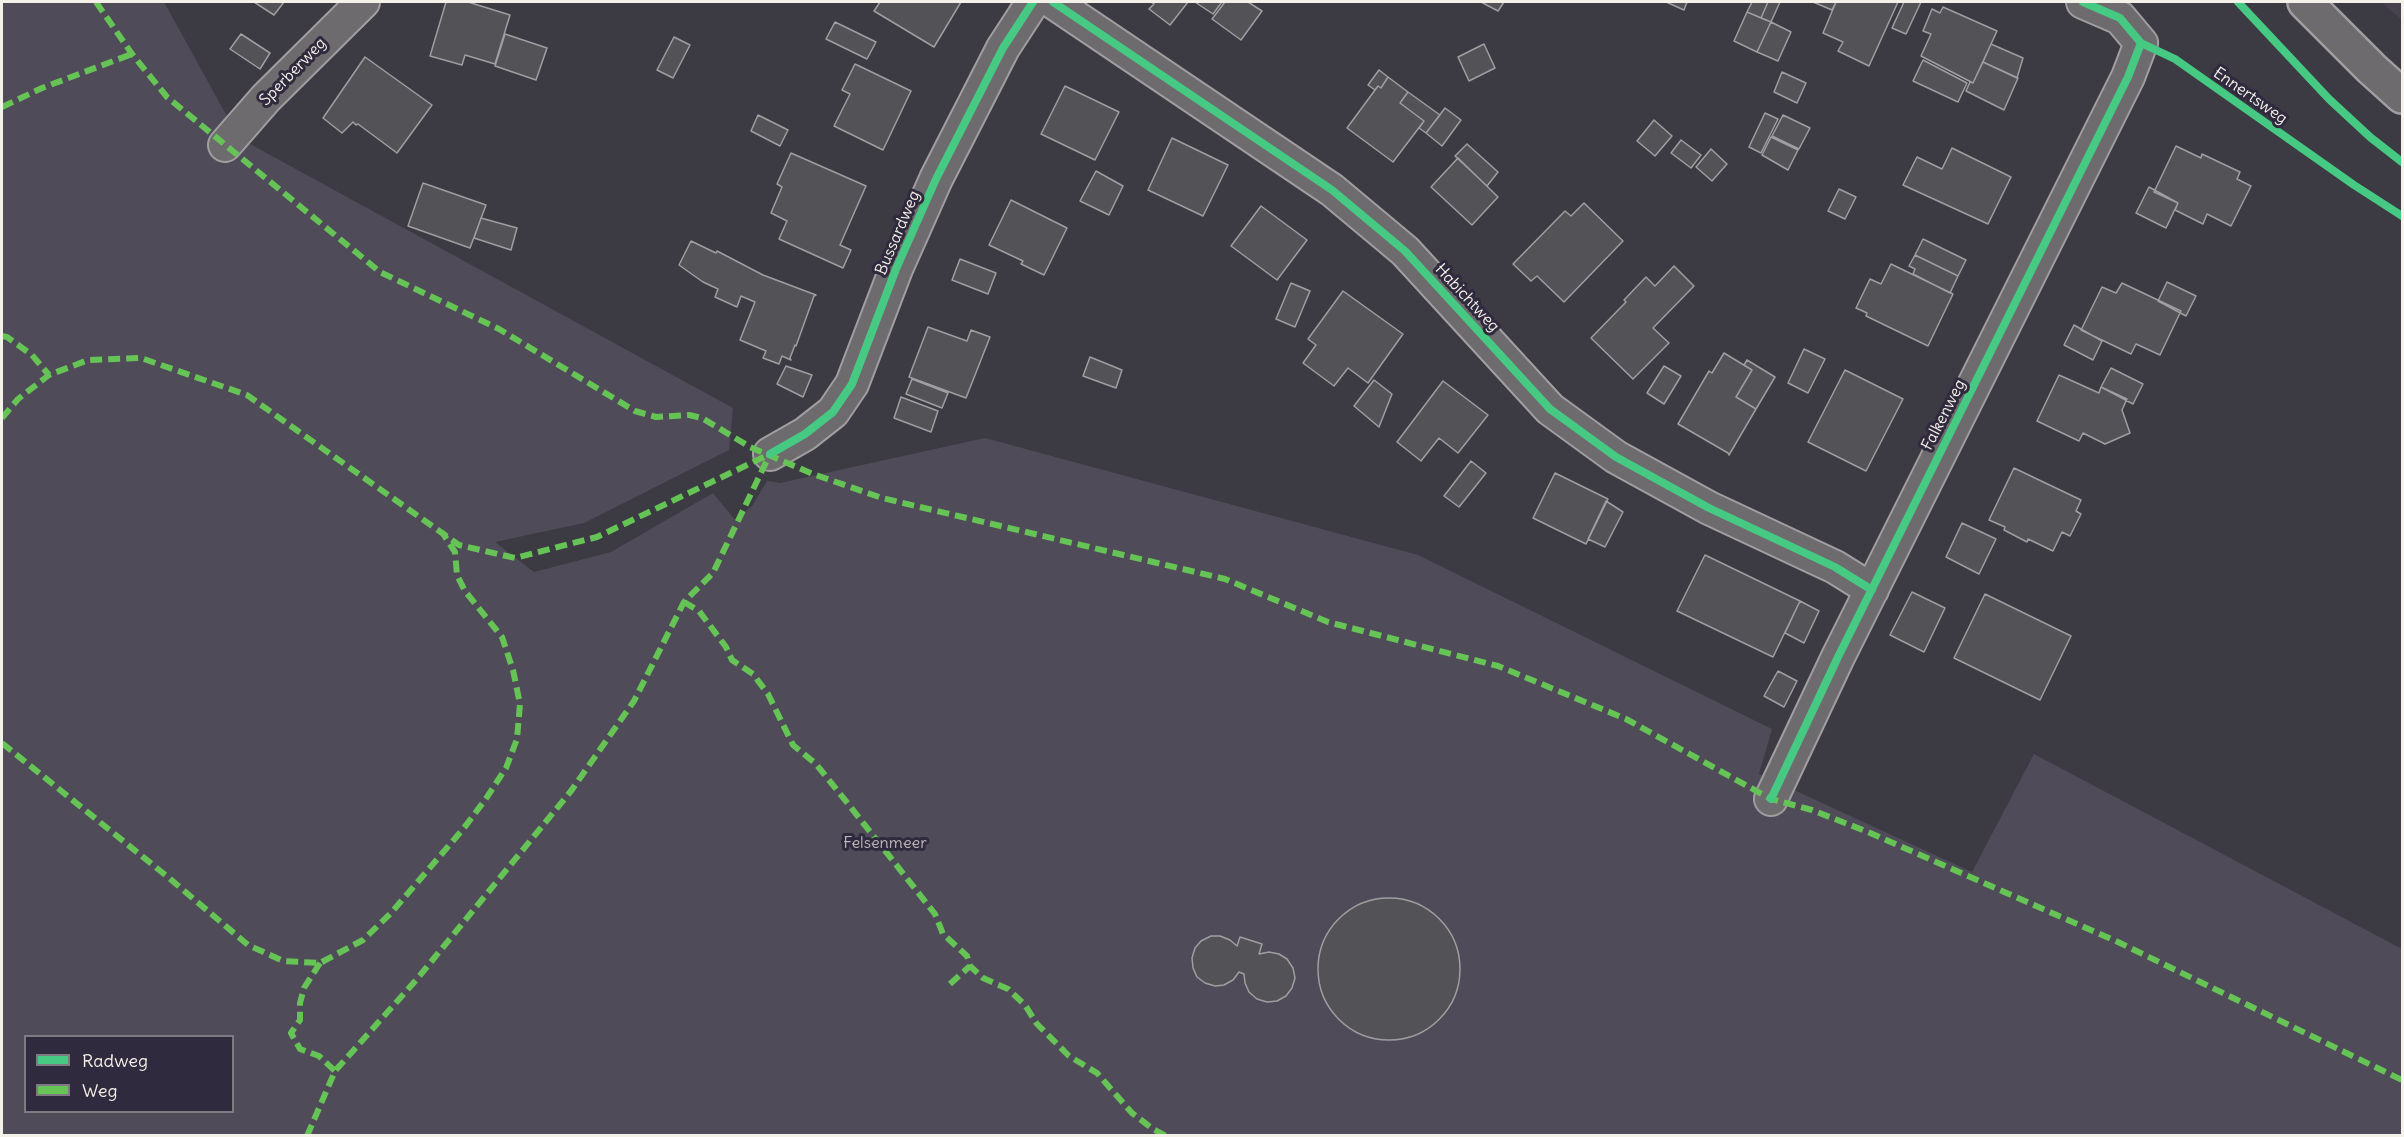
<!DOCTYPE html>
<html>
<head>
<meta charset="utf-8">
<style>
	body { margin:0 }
	#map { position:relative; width:2404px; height:1137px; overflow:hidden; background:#3c3a43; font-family:Delius,sans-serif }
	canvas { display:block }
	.frame { position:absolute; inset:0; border:3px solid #f4f1e8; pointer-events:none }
	.legend { position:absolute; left:24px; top:1035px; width:210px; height:78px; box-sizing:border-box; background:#2f2a3d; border:2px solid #7e7a81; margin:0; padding:8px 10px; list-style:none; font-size:18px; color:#f4f1e8 }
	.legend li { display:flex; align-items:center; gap:12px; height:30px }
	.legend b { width:30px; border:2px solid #7e7a81 }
</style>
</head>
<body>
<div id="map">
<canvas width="2404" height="1137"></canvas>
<div class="frame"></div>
<ul class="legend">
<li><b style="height:8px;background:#46c982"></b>Radweg</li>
<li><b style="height:8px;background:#66c356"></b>Weg</li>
</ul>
</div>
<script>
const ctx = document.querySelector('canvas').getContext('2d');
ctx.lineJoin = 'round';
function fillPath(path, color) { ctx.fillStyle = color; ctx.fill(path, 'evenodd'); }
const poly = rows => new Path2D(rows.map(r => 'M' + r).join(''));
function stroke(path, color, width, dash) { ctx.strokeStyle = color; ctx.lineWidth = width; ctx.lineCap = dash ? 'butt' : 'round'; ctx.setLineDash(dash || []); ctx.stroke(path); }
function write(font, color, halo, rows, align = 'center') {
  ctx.font = font + ' Delius,sans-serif'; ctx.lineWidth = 6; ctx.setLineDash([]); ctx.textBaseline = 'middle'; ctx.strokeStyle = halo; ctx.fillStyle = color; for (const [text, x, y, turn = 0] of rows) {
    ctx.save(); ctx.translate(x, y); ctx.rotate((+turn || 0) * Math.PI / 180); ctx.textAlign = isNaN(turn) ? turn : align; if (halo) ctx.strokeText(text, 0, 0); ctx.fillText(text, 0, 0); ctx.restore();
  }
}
fillPath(poly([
	[2381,2,2402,2,2402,20]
]), '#464250');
fillPath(poly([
	[2,2,164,2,239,138,733,408,729,450,584,523,495,542,534,572,611,552,713,493,735,520,752,506,767,481,780,483,985,438,1418,555,1772,729,1759,774,1972,872,2034,754,2402,949,2402,1135,2,1135],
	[26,1036,232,1036,232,1112,26,1112]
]), '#504b59');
const building = poly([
	[254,2,284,2,274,15,254,2],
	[446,2,468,2,510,15,495,64,465,55,462,65,430,56,446,2],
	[880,2,961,2,934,47,874,11,880,2],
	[1151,2,1188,2,1170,25,1149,9,1154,4,1151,2],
	[1195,2,1222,2,1213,14,1195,2],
	[1225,2,1248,2,1262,11,1241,40,1212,19,1225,2],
	[1481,2,1504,2,1498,11,1481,2],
	[1666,2,1687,2,1684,10,1666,2],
	[1752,2,1768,2,1761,18,1747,12,1752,2],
	[1768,2,1780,2,1771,22,1761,18,1768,2],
	[1813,2,1836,2,1832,10,1813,2],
	[1836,2,1898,2,1869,66,1838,51,1843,42,1823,33,1836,2],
	[1904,2,1921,2,1906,34,1892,28,1904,2],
	[1943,7,1997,31,1973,83,1921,56,1931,34,1923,31,1932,9,1940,13,1943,7],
	[1747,12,1771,22,1757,52,1734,41,1747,12],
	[835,22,876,42,867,59,826,39,835,22],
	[1771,22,1791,32,1778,61,1757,52,1771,22],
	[241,34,270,53,260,69,230,49,241,34],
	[505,34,547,48,536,80,495,66,505,34],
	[674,37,690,45,673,78,657,70,674,37],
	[1484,44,1495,68,1469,81,1458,57,1484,44],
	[1991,44,2023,58,2017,78,1983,62,1991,44],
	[365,57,432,105,397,153,358,124,356,125,353,122,342,133,323,118,365,57],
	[1923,60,1967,83,1958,102,1913,81,1923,60],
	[1983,62,2018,78,2004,110,1966,91,1970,82,1973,83,1983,62],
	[855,64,911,91,883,150,834,126,850,94,842,90,855,64],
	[1379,70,1388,77,1381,88,1378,86,1375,90,1368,85,1379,70],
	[1782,72,1806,83,1797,103,1774,92,1782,72],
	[1388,77,1408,92,1400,103,1424,121,1393,162,1347,128,1378,86,1381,88,1388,77],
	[1065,86,1119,112,1095,160,1041,134,1065,86],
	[1408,92,1440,115,1426,133,1419,128,1424,121,1400,103,1408,92],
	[1445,108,1461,120,1442,146,1426,133,1445,108],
	[1765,113,1778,119,1761,153,1749,147,1765,113],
	[758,115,788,130,780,146,751,131,758,115],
	[1783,115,1810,128,1799,149,1772,136,1783,115],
	[1654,120,1672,136,1655,156,1637,141,1654,120],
	[1771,137,1798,150,1788,170,1762,155,1771,137],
	[1172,138,1228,165,1203,216,1148,190,1172,138],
	[1681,140,1701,155,1691,168,1671,153,1681,140],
	[1467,144,1498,172,1487,186,1455,156,1467,144],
	[2176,146,2201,158,2202,154,2240,172,2237,179,2251,186,2231,226,2207,214,2203,224,2175,210,2178,203,2154,192,2176,146],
	[1952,148,2011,177,1988,224,1903,185,1917,157,1942,169,1952,148],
	[1711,149,1727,164,1712,181,1696,167,1711,149],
	[791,153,866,186,840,245,851,250,843,268,779,239,787,221,771,213,782,187,777,184,791,153],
	[1458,158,1498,197,1472,225,1431,187,1458,158],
	[1096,171,1123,186,1109,215,1080,201,1096,171],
	[423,183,486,205,470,248,408,226,423,183],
	[2149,187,2178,203,2166,228,2136,213,2149,187],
	[1839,189,1856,197,1845,219,1828,211,1839,189],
	[1011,200,1067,228,1044,275,1021,264,1023,261,989,245,1011,200],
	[1584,203,1623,241,1564,302,1537,276,1531,281,1513,264,1565,211,1571,216,1584,203],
	[1261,206,1307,240,1277,280,1231,246,1261,206],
	[481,218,517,228,511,250,474,238,481,218],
	[1923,239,1966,260,1958,276,1915,255,1923,239],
	[691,241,716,253,717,251,763,275,816,295,814,296,796,346,795,345,790,358,791,360,782,356,779,364,763,358,766,351,740,340,755,302,741,296,737,307,715,297,718,289,703,282,679,265,691,241],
	[1915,255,1958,276,1950,293,1913,274,1915,269,1909,266,1915,255],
	[960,259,996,273,988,294,952,280,960,259],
	[1891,264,1953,294,1928,346,1866,316,1867,313,1856,308,1870,279,1881,284,1891,264],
	[1674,266,1694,286,1653,328,1669,343,1633,379,1591,338,1626,302,1624,300,1646,277,1655,286,1674,266],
	[2167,282,2196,296,2186,316,2158,301,2167,282],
	[1291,283,1310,291,1295,327,1276,319,1291,283],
	[2122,283,2181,311,2160,355,2136,344,2131,354,2081,330,2102,287,2116,293,2122,283],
	[1343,291,1403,334,1368,383,1348,368,1334,386,1303,363,1316,345,1308,339,1343,291],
	[2074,325,2102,341,2093,360,2064,345,2074,325],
	[928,327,967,341,971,330,990,337,966,398,909,377,928,327],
	[1804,349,1825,359,1808,393,1788,383,1804,349],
	[1724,353,1752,370,1736,397,1756,409,1729,455,1728,453,1678,424,1709,371,1712,373,1724,353],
	[1090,357,1122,370,1116,388,1083,376,1090,357],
	[1747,360,1775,377,1756,409,1736,397,1752,370,1744,365,1747,360],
	[786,366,812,375,803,397,777,384,786,366],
	[1664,366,1681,376,1664,404,1647,393,1664,366],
	[2111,368,2143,384,2133,404,2101,387,2111,368],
	[1845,370,1903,399,1866,471,1808,442,1845,370],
	[2059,375,2099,393,2101,387,2127,399,2122,410,2130,433,2105,444,2083,433,2079,441,2037,421,2059,375],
	[912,379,948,393,942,408,906,394,912,379],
	[1374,380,1392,394,1379,427,1354,406,1374,380],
	[1443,381,1488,415,1458,453,1439,438,1421,461,1397,442,1443,381],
	[901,397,938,411,931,432,894,418,901,397],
	[1471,461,1486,473,1459,507,1444,496,1471,461],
	[2014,468,2081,500,2076,511,2081,514,2070,536,2062,532,2053,551,2028,539,2027,542,2004,530,2005,527,1989,520,2014,468],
	[1555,473,1608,499,1586,544,1533,518,1555,473],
	[1606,501,1623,512,1605,547,1588,539,1606,501],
	[1962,523,1996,539,1979,574,1946,557,1962,523],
	[1705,555,1800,601,1773,657,1677,611,1705,555],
	[1912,592,1945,608,1924,652,1890,635,1912,592],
	[1985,594,2071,636,2040,700,1954,658,1985,594],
	[1800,601,1819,611,1804,643,1785,633,1800,601],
	[1778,671,1797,681,1784,707,1764,696,1778,671],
	'1318 969a71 71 0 1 1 142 0a71 71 0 1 1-142 0Z',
	[1211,936,1220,936,1230,940,1237,946,1240,937,1262,944,1259,954,1269,952,1279,954,1287,959,1293,968,1295,978,1292,988,1286,996,1277,1001,1267,1002,1257,999,1249,992,1245,983,1244,974,1239,972,1233,980,1224,985,1215,986,1205,983,1197,977,1193,968,1192,958,1195,948,1201,941,1211,936]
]);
fillPath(building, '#535257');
stroke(building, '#9f9ea0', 1.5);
const street = poly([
	[1053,2,1332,190,1405,251,1550,409,1616,457,1709,508,1835,567,1872,590],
	[225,145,266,98,363,2],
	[770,454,805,434,833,412,852,384,896,269,936,179,1003,48,1033,2],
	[1771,799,1838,657,2128,77,2141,43,2120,18,2083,2]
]);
const secondary = poly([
	[2305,2,2372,69,2402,96]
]);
stroke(street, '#9f9ea0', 36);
stroke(secondary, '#9f9ea0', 38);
stroke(street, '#6e6b6e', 32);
stroke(secondary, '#6e6b6e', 33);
stroke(poly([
	[96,2,132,54,167,97,380,272,499,329,635,411,656,417,689,415,702,418,750,447,813,474,882,498,1225,579,1328,622,1498,666,1626,719,1771,799,1812,810,1868,832,2118,942,2402,1080],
	[2,107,42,88,132,54],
	[2,336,7,337,32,355,49,375],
	[2,418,18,399,49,375,88,360,141,358,247,395,459,545,515,558,597,537,770,454],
	[684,602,699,611,726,647,732,660,753,674,768,694,793,745,816,764,849,805,935,914,943,934,967,956,970,966,983,978,1008,989,1025,1005,1037,1024,1069,1056,1097,1073,1132,1113,1153,1129,1166,1136],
	[2,743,169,878,248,945,283,961,320,963,363,940,391,913,464,828,485,800,506,768,517,739,520,704,513,670,502,637,465,591,457,575,455,552,442,532],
	[320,963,304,988,300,1003,300,1020,291,1033,300,1049,319,1056,335,1071],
	[950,984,970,966],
	[307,1136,335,1071,417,979,571,791,634,701,684,602,713,573,770,454]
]), '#66c356', 6, [12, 6]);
stroke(poly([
	[1053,2,1332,190,1405,251,1550,409,1616,457,1709,508,1835,567,1872,590],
	[2083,2,2120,18,2141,43,2175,59,2354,185,2402,216],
	[2238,2,2329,99,2370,137,2402,162],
	[770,454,805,434,833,412,852,384,896,269,936,179,1003,48,1033,2],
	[1771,799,1838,657,2128,77,2141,43]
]), '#46c982', 8);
write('16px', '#f4f1e8', '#2f2a3d', [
	["Sperberweg",293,72,-46],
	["Ennertsweg",2250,96,35],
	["Bussardweg",898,233,-67],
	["Habichtweg",1467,298,47],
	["Falkenweg",1944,415,-63]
]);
write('16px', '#bcb8b7', '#2f2a3d', [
	["Felsenmeer",885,843]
]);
</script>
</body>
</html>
